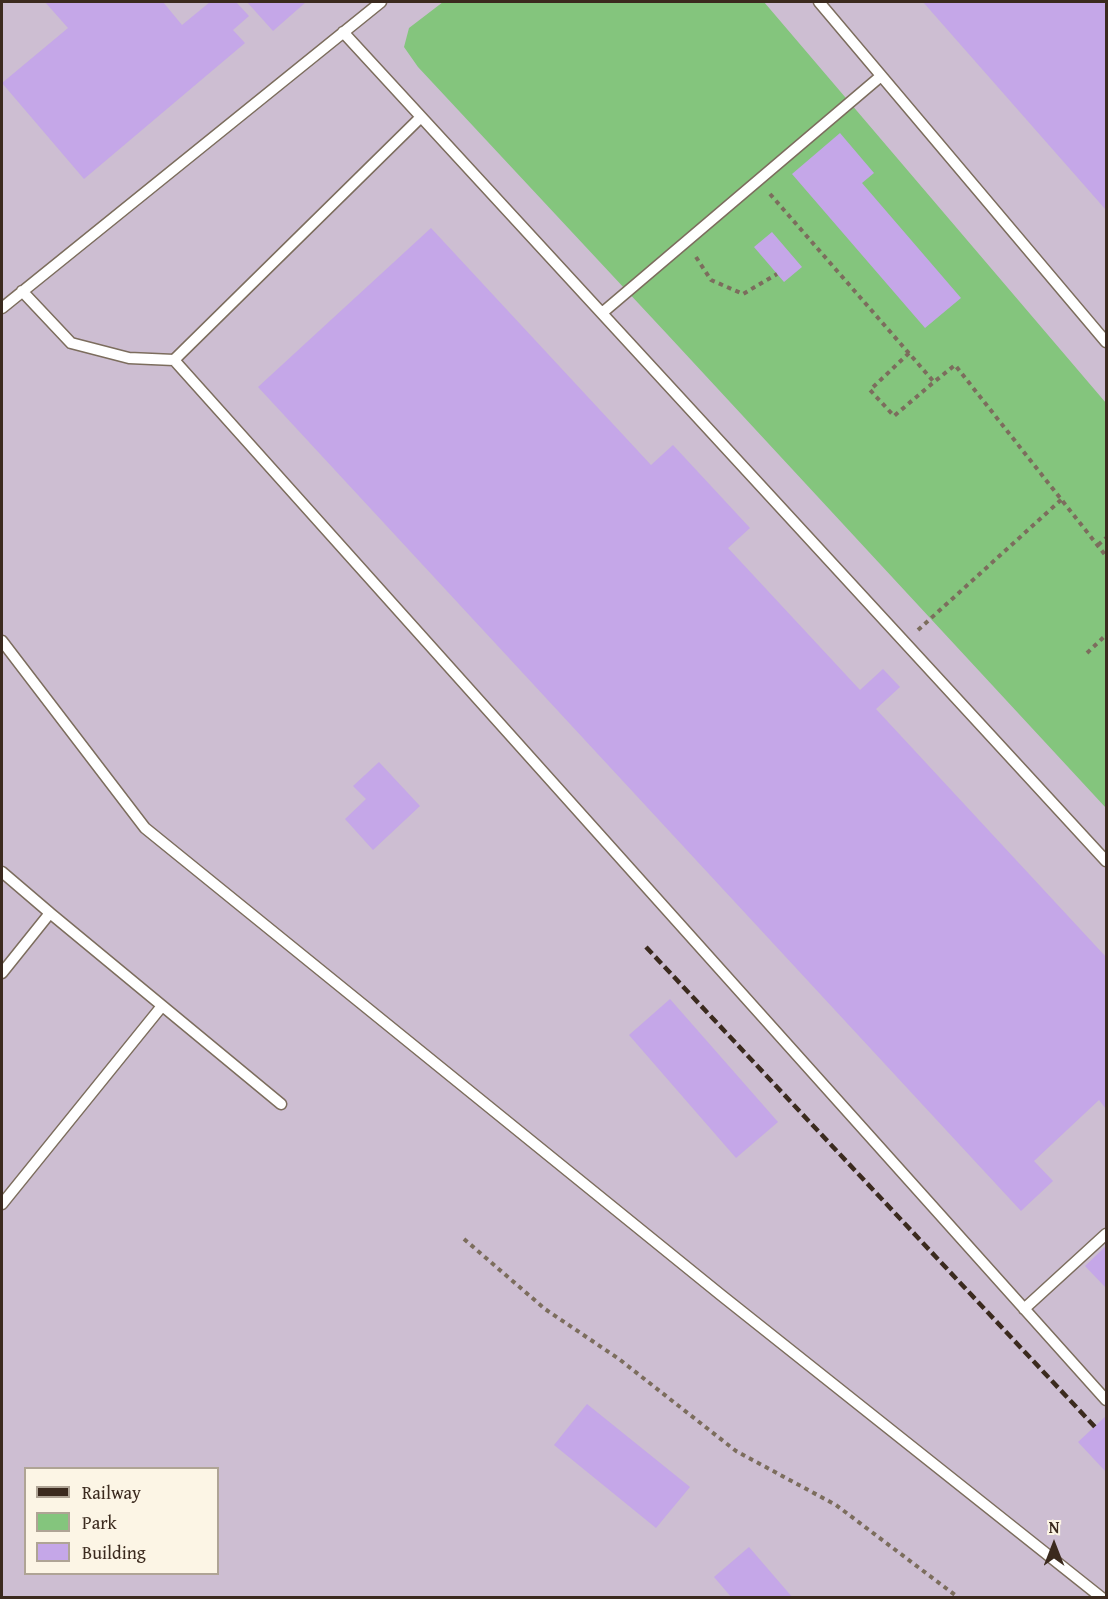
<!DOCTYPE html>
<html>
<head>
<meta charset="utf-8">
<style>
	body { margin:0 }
	#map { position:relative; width:1108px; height:1599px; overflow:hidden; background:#f6ead2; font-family:"Gentium Book Plus",serif }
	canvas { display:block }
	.frame { position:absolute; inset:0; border:3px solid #3b2a1e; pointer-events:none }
	.legend { position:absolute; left:24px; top:1467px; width:195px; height:108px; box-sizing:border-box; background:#fcf5e5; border:2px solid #afa495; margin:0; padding:8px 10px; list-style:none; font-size:18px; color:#3b2a1e }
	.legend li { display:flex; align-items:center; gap:12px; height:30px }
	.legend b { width:30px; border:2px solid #afa495 }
	.north { position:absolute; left:1024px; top:1515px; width:60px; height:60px; -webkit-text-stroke:4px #fcf5e5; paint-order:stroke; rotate:0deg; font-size:16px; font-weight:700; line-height:24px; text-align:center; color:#3b2a1e }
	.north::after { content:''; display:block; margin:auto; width:21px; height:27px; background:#3b2a1e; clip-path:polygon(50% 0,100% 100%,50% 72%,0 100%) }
</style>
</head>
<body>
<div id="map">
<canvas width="1108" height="1599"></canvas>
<div class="frame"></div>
<ul class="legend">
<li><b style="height:8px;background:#3b2a1e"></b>Railway</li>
<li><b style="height:16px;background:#84c57d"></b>Park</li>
<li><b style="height:16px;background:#c5a7e8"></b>Building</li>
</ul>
<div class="north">N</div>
</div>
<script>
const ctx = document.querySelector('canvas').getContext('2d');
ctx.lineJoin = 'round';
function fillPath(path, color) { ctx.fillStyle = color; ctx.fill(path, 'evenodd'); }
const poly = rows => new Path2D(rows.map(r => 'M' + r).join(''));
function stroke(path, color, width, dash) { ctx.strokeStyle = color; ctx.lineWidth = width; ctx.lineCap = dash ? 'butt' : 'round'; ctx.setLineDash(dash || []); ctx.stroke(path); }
fillPath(poly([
	[2,2,1106,2,1106,1597,2,1598],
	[26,1468,218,1468,218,1574,26,1574]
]), '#cdbed2');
fillPath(poly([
	[443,2,764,2,1106,403,1106,808,667,334,418,67,404,47,409,28]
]), '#84c57d');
fillPath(poly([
	[45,2,163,2,182,25,210,2,236,2,249,16,233,30,245,43,84,179,2,83,68,28],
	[247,2,306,2,273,31],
	[923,2,1106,2,1106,210],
	[840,133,874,173,862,183,961,298,925,328,792,174],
	[431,228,651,465,673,445,750,528,728,548,860,690,883,669,900,687,876,709,1106,957,1106,1109,1099,1100,1034,1161,1053,1181,1021,1211,258,387],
	[772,232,802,267,784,282,754,247],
	[379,762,420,806,373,850,345,819,366,799,353,786],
	[670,999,778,1122,736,1158,629,1035],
	[1106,1246,1106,1288,1085,1266],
	[587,1404,690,1487,656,1528,554,1445],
	[1106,1416,1106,1472,1078,1442],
	[749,1547,793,1598,732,1598,714,1577]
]), '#c5a7e8');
const service = poly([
	[819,2,1106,342],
	[343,32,1106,861],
	[22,291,71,343,129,358,174,360,1106,1400],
	[2,308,381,2],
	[602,313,881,76],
	[174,360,421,117],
	[2,641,145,828,721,1295,1102,1598],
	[2,872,50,913,2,973],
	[50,913,281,1104],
	[2,1204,162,1006],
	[1024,1309,1106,1234]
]);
stroke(service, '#7c6d5d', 13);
stroke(poly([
	[770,194,934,382,955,365,1106,556],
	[696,257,711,280,743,294,777,274],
	[909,353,870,390,894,416,934,382],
	[1098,545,1106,538],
	[918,630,1062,499],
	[1087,653,1106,635],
	[464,1239,545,1309,619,1359,736,1451,836,1505,959,1598]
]), '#7c6d5d', 4, [4.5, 4.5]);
stroke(service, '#fff', 10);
stroke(poly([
	[646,947,1095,1427]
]), '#3b2a1e', 4.5, [9, 4.5]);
</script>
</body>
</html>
